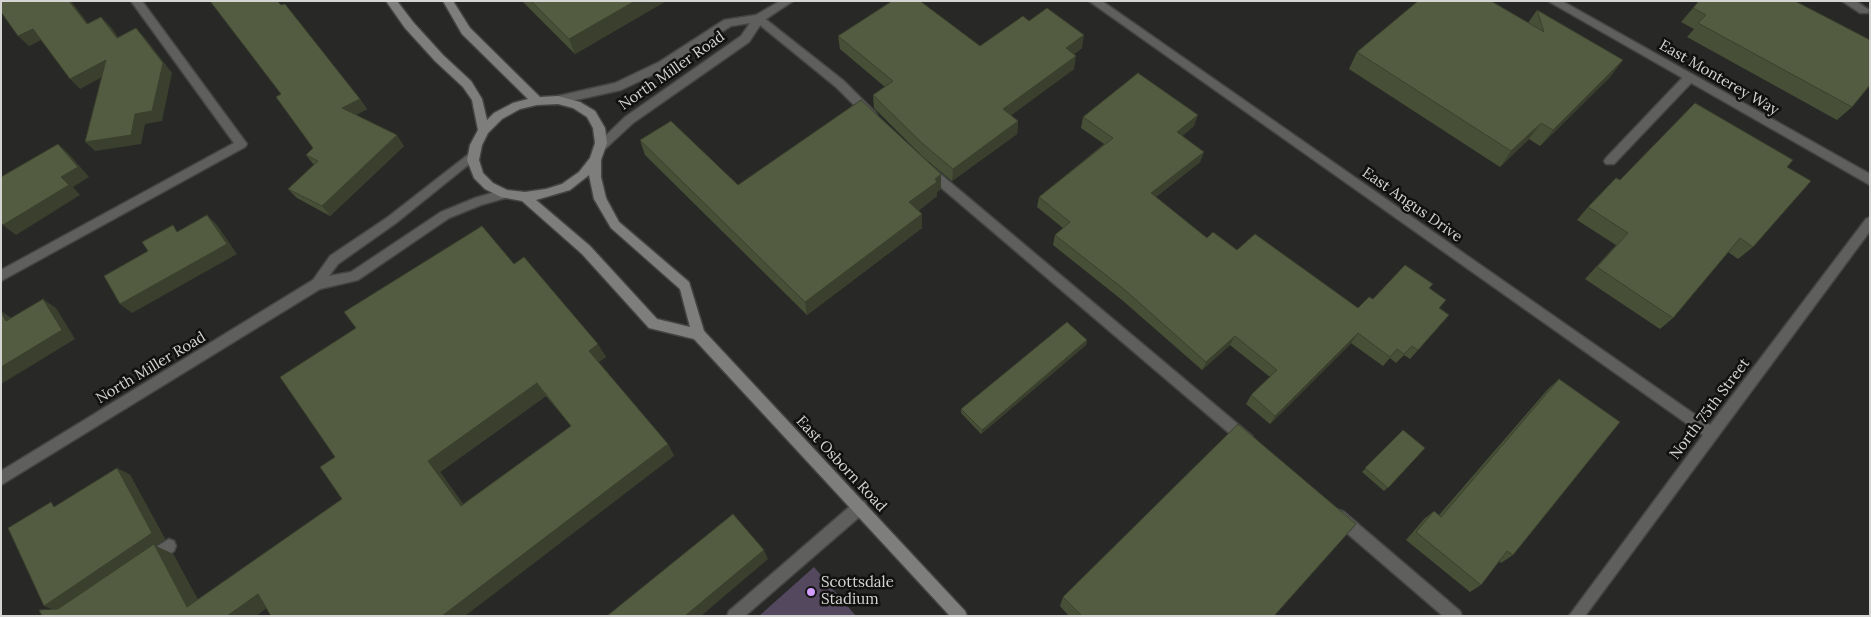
<!DOCTYPE html>
<html>
<head>
<meta charset="utf-8">
<style>
	body { margin:0 }
	#map { position:relative; width:1871px; height:617px; overflow:hidden; background:#282926; font-family:Lora,serif }
	canvas { display:block }
	.frame { position:absolute; inset:0; border:2px solid #d5d5d3; pointer-events:none }
</style>
</head>
<body>
<div id="map">
<canvas width="1871" height="617"></canvas>
<div class="frame"></div>
</div>
<script>
const ctx = document.querySelector('canvas').getContext('2d');
ctx.lineJoin = 'round';
function fillPath(path, color) { ctx.fillStyle = color; ctx.fill(path, 'evenodd'); }
const poly = rows => new Path2D(rows.map(r => 'M' + r).join(''));
function stroke(path, color, width, dash) { ctx.strokeStyle = color; ctx.lineWidth = width; ctx.lineCap = dash ? 'butt' : 'round'; ctx.setLineDash(dash || []); ctx.stroke(path); }
function write(font, color, halo, rows, align = 'center') {
  ctx.font = font + ' Lora,serif'; ctx.lineWidth = 5; ctx.setLineDash([]); ctx.textBaseline = 'middle'; ctx.strokeStyle = halo; ctx.fillStyle = color; for (const [text, x, y, turn = 0] of rows) {
    ctx.save(); ctx.translate(x, y); ctx.rotate((+turn || 0) * Math.PI / 180); ctx.textAlign = isNaN(turn) ? turn : align; if (halo) ctx.strokeText(text, 0, 0); ctx.fillText(text, 0, 0); ctx.restore();
  }
}
fillPath(poly([
	[814,567,856,616,759,616]
]), '#53485d');
const service = poly([
	[131,1,142,1,247,144,245,147,1,281,1,270,234,143,131,1],
	[1842,1,1856,1,1869,10,1868,13,1860,13,1842,1],
	[759,14,844,81,875,112,877,115,875,118,867,118,836,87,755,21,754,18,759,14],
	[1689,74,1694,78,1693,81,1614,164,1606,164,1604,161,1606,158,1685,75,1689,74],
	[928,165,932,167,1252,436,1254,440,1252,444,1247,446,1242,444,924,173,922,170,928,165],
	[860,500,865,502,867,507,865,512,745,616,727,616,729,611,855,502,860,500],
	[1339,510,1344,512,1460,611,1462,616,1443,616,1334,522,1332,517,1334,512,1339,510],
	[169,539,174,541,176,546,174,551,155,564,150,566,145,564,143,559,145,554,169,539]
]);
const minor = poly([
	[1089,1,1102,1,1710,425,1866,219,1870,217,1870,231,1585,616,1569,616,1703,435,1089,1],
	[1548,1,1562,1,1870,174,1870,185,1548,1]
]);
const tertiary = poly([
	[780,1,793,1,763,21,749,42,633,123,604,150,596,150,594,147,625,117,741,36,750,23,731,26,667,68,621,90,558,104,553,100,558,96,615,83,659,62,724,20,756,15,780,1],
	[474,150,480,154,478,157,396,223,338,264,329,276,351,272,441,212,475,198,505,189,511,194,509,197,481,205,449,218,358,280,320,289,1,485,1,471,313,280,330,256,388,217,474,150]
]);
const secondary = poly([
	[386,1,397,1,413,22,443,55,471,81,482,99,487,120,494,113,513,103,528,99,462,34,443,1,453,1,470,28,540,97,558,96,580,102,595,111,605,128,607,143,601,160,601,177,606,198,619,222,689,282,704,331,965,611,967,616,950,616,694,339,649,328,582,254,522,201,501,197,485,189,474,178,467,160,470,145,478,130,472,100,463,87,435,61,405,28,386,1],
	[558,104,573,108,587,117,593,128,595,143,590,158,579,172,562,184,546,189,525,192,507,190,493,183,483,173,479,160,482,145,488,133,502,119,520,109,537,105,558,104],
	[589,175,594,199,611,228,680,289,690,327,657,319,590,246,536,200,570,190,589,175]
]);
stroke(service, '#444542', 3);
stroke(minor, '#444542', 3);
stroke(tertiary, '#444542', 3);
stroke(secondary, '#444542', 3);
fillPath(service, '#5f605e');
fillPath(minor, '#5f605e');
fillPath(tertiary, '#5f605e');
fillPath(secondary, '#7e7f7c');
fillPath(poly([
	[522,1,666,1,575,54],
	[1699,1,1852,107,1837,120,1687,37,1694,29,1681,22],
	[1537,10,1623,60,1610,77,1540,146,1529,139,1500,167,1349,69,1357,52,1528,23],
	[1029,21,1082,48,1074,54,1074,69,1011,115,1018,121,1017,134,952,181,923,157,874,108,873,95,885,87,840,49,838,36,980,46],
	[360,99,367,109,356,115,404,146,330,216,297,198,288,189,314,165,306,155,313,148],
	[1083,117,1194,126,1182,136,1204,152,1200,162,1156,197,1207,238,1237,250,1358,308,1373,299,1429,288,1440,308,1449,315,1410,359,1404,355,1396,363,1390,358,1383,366,1351,343,1270,424,1246,404,1251,395,1270,377,1230,345,1202,370,1122,300,1053,245,1055,235,1063,228,1037,207,1039,197,1104,144,1081,128],
	[640,140,738,185,941,189,937,192,937,196,918,211,922,214,922,228,807,315,645,155],
	[1787,167,1753,247,1738,259,1728,252,1673,318,1660,329,1585,279,1616,245,1577,220,1588,207,1620,180],
	[514,264,606,357,598,362,668,444,674,456,266,608,256,616,42,616,53,610,57,505,117,468,130,475,165,539,156,546,173,554,198,600,342,499,335,457],
	[546,396,571,426,463,504,440,472],
	[1087,340,1086,345,981,434,961,413,961,409],
	[1559,379,1513,555,1501,563,1499,561,1481,585,1470,592,1406,540,1424,519,1434,511,1439,515,1548,389],
	[1403,430,1425,448,1384,491,1362,472],
	[1063,597,1274,616,1069,616,1060,606]
]), '#474f37');
fillPath(poly([
	[69,1,71,1,96,34,87,24],
	[635,1,666,1,575,54,569,39],
	[101,17,111,27,126,48,117,38],
	[136,28,145,38,172,73,162,121,145,124,141,144,95,151,85,142],
	[33,29,43,39,29,46,18,36],
	[1084,35,1082,48,1064,62,1066,48],
	[1076,56,1074,69,1002,122,1003,109],
	[106,60,115,70,80,89,70,79],
	[1623,60,1610,77,1540,146,1553,130],
	[360,99,367,109,350,118,342,108],
	[1198,115,1194,126,1174,143,1177,132],
	[1018,121,1017,134,952,181,953,169],
	[1541,123,1529,139,1500,167,1511,151],
	[397,135,404,146,330,216,322,206],
	[58,144,69,154,89,177,73,187,80,195,16,235,3,225,61,177],
	[1204,152,1200,162,1147,204,1151,193],
	[941,174,941,189,937,192,937,196,910,217,909,202,935,179],
	[922,214,922,228,807,315,805,302],
	[207,215,217,225,237,254,132,313,120,304],
	[43,299,56,308,75,339,1,384,1,367],
	[1,311,14,320,6,321],
	[1358,333,1351,343,1270,424,1275,416],
	[1235,336,1230,345,1202,370,1206,362],
	[1087,340,1086,345,981,434,982,430],
	[598,344,606,357,596,364,589,351],
	[537,383,546,396,440,472,472,516,461,506,428,461],
	[668,444,674,456,465,616,442,616],
	[117,468,130,475,165,539,156,546,173,554,206,615,59,612,44,606],
	[764,550,768,559,701,616,685,616],
	[258,594,275,602,256,616,227,616]
]), '#3a402d');
const building = poly([
	[1,1,69,1,87,24,101,17,117,38,136,28,163,63,152,111,135,114,131,135,85,142,106,60,70,79,33,29,18,36,1,12,1,1],
	[210,1,277,1,281,5,285,4,360,99,342,108,397,135,322,206,288,189,318,161,306,155,313,148,276,97,281,94,210,1],
	[531,1,635,1,569,39,531,1],
	[892,1,920,1,980,46,1023,16,1029,21,1047,8,1084,35,1066,48,1076,56,1003,109,1018,121,953,169,923,144,873,95,893,81,838,36,892,1],
	[1418,1,1491,1,1544,32,1537,10,1623,60,1553,130,1541,123,1511,151,1357,52,1418,1],
	[1699,1,1795,1,1870,40,1870,85,1852,107,1698,23,1706,15,1693,8,1699,1],
	[1138,73,1198,115,1177,132,1204,152,1151,193,1207,238,1213,232,1237,250,1255,234,1358,308,1369,297,1373,299,1405,265,1433,284,1429,288,1446,300,1439,308,1449,315,1418,350,1412,346,1404,354,1397,349,1390,357,1358,333,1275,416,1251,395,1277,370,1235,336,1206,362,1125,290,1055,235,1070,222,1039,197,1113,138,1083,117,1138,73],
	[861,100,941,174,935,179,937,182,909,202,922,214,805,302,640,140,671,121,738,185,861,100],
	[1695,103,1793,160,1787,167,1811,181,1753,247,1740,238,1673,318,1597,267,1628,233,1588,207,1616,178,1620,180,1695,103],
	[58,144,78,167,61,177,69,185,3,225,1,223,1,177,58,144],
	[207,215,227,244,120,304,104,276,148,251,142,242,173,225,177,232,207,215],
	[482,226,514,264,524,257,598,344,589,351,668,444,442,616,271,616,258,594,227,616,42,616,39,610,58,609,154,544,187,607,342,499,320,467,335,457,280,377,356,328,344,312,482,226],
	[537,383,571,426,461,506,428,461,537,383],
	[43,299,62,330,1,367,1,312,6,321,43,299],
	[1067,322,1087,340,982,430,961,409,1067,322],
	[1559,379,1620,422,1513,555,1507,551,1481,585,1416,532,1434,511,1441,517,1559,379],
	[1238,424,1356,524,1274,616,1082,616,1063,597,1238,424],
	[1403,430,1425,448,1388,488,1365,468,1403,430],
	[117,468,152,533,44,606,8,528,51,502,54,507,117,468],
	[733,514,764,550,685,616,607,616,733,514]
]);
fillPath(building, '#535c40');
stroke(building, '#3a402d', 1);
for (const [x, y, r, color] of [
	[811,592,5,"#d29dfd"]
]) { const dot = new Path2D(); dot.arc(x, y, r, 0, 2 * Math.PI); ctx.fillStyle = color; ctx.fill(dot); stroke(dot, '#111210', 2); }
write('15px', '#d5d5d3', '#111210', [
	["North Miller Road",672,71,-35],
	["East Monterey Way",1719,78,30],
	["East Angus Drive",1412,205,35],
	["North Miller Road",151,368,-31],
	["North 75th Street",1710,409,-53],
	["East Osborn Road",841,464,47]
]);
write('15px', '#d5d5d3', '#111210', [
	["Scottsdale",821,583],
	["Stadium",821,600]
], 'left');
</script>
</body>
</html>
